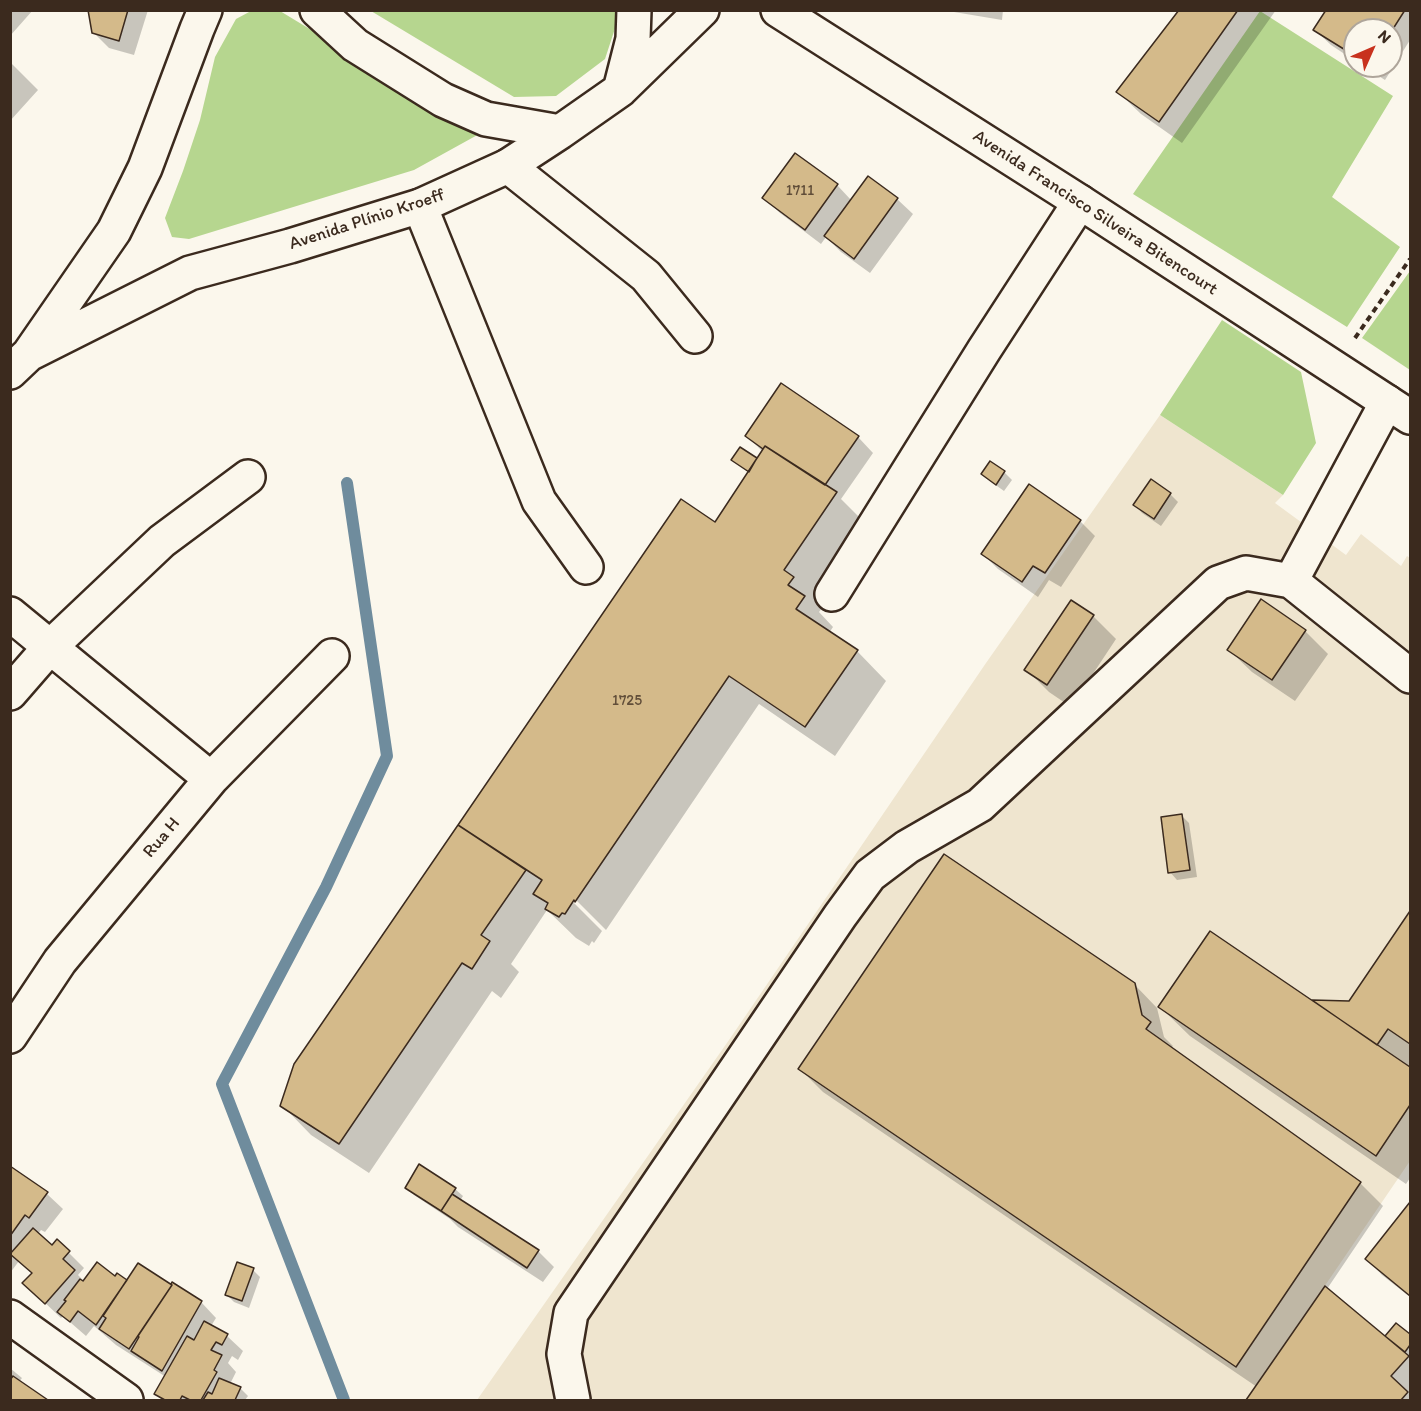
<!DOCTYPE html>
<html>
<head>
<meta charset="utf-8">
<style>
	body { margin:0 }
	#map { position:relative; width:1421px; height:1411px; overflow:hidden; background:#fbf7ec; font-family:Itim,sans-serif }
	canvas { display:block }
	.frame { position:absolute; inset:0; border:12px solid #3b2a1e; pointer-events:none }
	.north { position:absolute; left:1343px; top:18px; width:60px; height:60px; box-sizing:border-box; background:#fbf7ec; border:2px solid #aea59a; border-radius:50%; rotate:45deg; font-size:16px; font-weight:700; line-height:24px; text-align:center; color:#3b2a1e }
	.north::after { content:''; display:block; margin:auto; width:21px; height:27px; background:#c8321e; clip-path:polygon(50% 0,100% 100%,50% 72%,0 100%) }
</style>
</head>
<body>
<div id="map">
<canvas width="1421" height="1411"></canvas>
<div class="frame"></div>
<div class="north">N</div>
</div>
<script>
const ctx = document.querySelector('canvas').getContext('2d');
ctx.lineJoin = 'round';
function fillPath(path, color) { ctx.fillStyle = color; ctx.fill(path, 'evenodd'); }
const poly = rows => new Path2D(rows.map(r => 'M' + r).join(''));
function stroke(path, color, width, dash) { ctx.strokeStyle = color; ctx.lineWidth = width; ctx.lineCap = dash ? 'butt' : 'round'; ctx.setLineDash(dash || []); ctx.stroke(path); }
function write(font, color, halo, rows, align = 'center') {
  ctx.font = font + ' Itim,sans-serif'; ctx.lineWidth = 4.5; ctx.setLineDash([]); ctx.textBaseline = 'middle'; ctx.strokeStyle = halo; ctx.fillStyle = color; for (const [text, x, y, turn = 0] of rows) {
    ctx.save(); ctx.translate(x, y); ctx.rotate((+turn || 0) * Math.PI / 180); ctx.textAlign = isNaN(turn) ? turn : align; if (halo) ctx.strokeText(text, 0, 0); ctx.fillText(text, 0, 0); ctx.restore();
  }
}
fillPath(poly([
	[1160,415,1283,495,1275,503,1346,555,1361,534,1401,566,1407,556,1410,558,1410,1161,1247,1400,477,1400,729,1040,986,663]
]), '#efe5cf');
fillPath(poly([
	[621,10,605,59,556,96,514,97,371,11],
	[251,11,280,11,481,133,414,170,189,239,172,237,165,218,183,171,200,120,215,57,236,19],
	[1260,11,1393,96,1332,197,1400,247,1347,327,1133,194],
	[1410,271,1410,370,1362,338],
	[1222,320,1301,372,1316,443,1283,495,1160,415]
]), '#b6d68f');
fillPath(poly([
	[10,10,33,10,10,36],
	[89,10,148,10,134,55,109,48,93,32],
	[942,10,1003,10,1002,20],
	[1181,10,1276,10,1182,143,1141,114,1118,92],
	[1328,10,1410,10,1410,40,1385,80,1363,66,1391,66,1391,30,1355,30,1355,61,1331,45,1315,30],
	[10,62,38,90,10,121],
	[796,155,837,185,852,201,897,199,913,214,870,273,841,252,826,237,821,244,780,213,764,198],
	[747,436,858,437,873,453,841,499,865,523,814,599,822,608,819,612,833,627,829,633,857,651,886,681,835,756,759,704,606,930,571,895,569,898,602,931,594,943,592,941,589,946,576,938,547,910,511,964,519,972,501,998,492,991,369,1173,311,1135,282,1105,295,1065,682,501,715,524,749,473,733,460,741,449,758,460,763,452],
	[990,463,1004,472,1012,480,1004,491,990,481,983,474],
	[1151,481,1170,494,1178,502,1161,526,1142,513,1135,505],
	[1080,521,1095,536,1061,587,1049,580,1038,597,998,569,983,554],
	[1072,602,1093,616,1116,639,1071,707,1049,692,1026,669],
	[1305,631,1328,654,1295,701,1252,672,1229,650],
	[1182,816,1189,823,1197,877,1177,880,1170,872],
	[1410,914,1410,1178,1406,1184,1190,1036,1160,1007,1312,1002,1350,1003],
	[1134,984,1157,1008,1164,1037,1173,1046,1171,1048,1360,1183,1383,1206,1327,1289,1386,1338,1397,1325,1410,1336,1410,1400,1248,1400,1257,1387,823,1092,800,1069],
	[420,1167,455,1189,463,1196,460,1201,539,1252,554,1267,543,1282,458,1227,450,1219,414,1195,407,1187],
	[10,1168,47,1194,63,1209,45,1232,41,1230,38,1234,52,1247,57,1241,84,1268,78,1275,84,1281,115,1278,127,1282,171,1286,172,1284,201,1302,216,1318,211,1326,227,1336,243,1351,238,1360,232,1356,228,1363,236,1372,230,1384,240,1388,248,1396,245,1400,162,1400,156,1394,166,1377,116,1345,94,1326,86,1336,63,1316,61,1318,40,1298,33,1274,19,1261,10,1273],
	[1410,1205,1410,1297,1382,1275,1367,1259],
	[253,1270,260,1277,249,1308,234,1302,226,1294],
	[10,1368,22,1378,19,1382,45,1400,10,1400]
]), '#0003');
stroke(poly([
	[344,1400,222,1084,326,887,387,756,347,483]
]), '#6f8c9d', 12);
const building = poly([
	[88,10,128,10,119,41,92,33,88,10],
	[1179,10,1238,10,1159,122,1116,92,1179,10],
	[1326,10,1405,10,1391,32,1391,30,1355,30,1355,56,1313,30,1326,10],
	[795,153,838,184,805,230,762,198,795,153],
	[868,176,898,198,854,259,824,236,868,176],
	[781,383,859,436,825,485,765,446,763,449,745,436,781,383],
	[765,446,837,492,784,570,794,577,788,585,805,596,796,609,858,650,805,727,729,676,575,902,574,900,565,914,562,913,559,917,545,909,548,903,533,894,542,880,458,825,681,499,715,522,765,446],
	[740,447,757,458,749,472,731,460,740,447],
	[990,461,1005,471,996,485,981,474,990,461],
	[1151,479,1171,493,1154,519,1133,505,1151,479],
	[1029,484,1081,520,1045,573,1033,566,1022,582,981,554,1029,484],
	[1261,599,1306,630,1272,680,1227,650,1261,599],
	[1071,600,1094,615,1047,685,1024,670,1071,600],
	[1182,814,1190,870,1168,873,1161,817,1182,814],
	[458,825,526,870,481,935,490,941,472,969,462,963,339,1144,280,1106,294,1064,458,825],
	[944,854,1135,983,1142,1015,1151,1022,1146,1029,1361,1182,1236,1367,798,1069,944,854],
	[1410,911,1410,1044,1388,1029,1377,1045,1312,1000,1349,1001,1410,911],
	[1210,931,1410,1067,1410,1105,1376,1156,1158,1007,1210,931],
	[419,1164,456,1188,441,1211,405,1188,419,1164],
	[10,1166,48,1192,29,1218,25,1215,10,1236,10,1166],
	[452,1194,539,1250,527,1268,441,1211,452,1194],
	[1410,1202,1410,1296,1365,1259,1410,1202],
	[33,1228,52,1245,57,1239,70,1251,63,1259,75,1270,45,1304,22,1283,32,1273,10,1254,33,1228],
	[97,1262,115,1276,117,1273,127,1280,96,1325,78,1311,70,1322,57,1312,66,1301,64,1300,80,1279,83,1281,97,1262],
	[237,1262,254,1268,242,1301,225,1295,237,1262],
	[138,1263,172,1285,129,1349,99,1329,106,1318,103,1316,138,1263],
	[172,1282,202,1301,162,1371,131,1351,139,1337,138,1336,172,1285,171,1284,172,1282],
	[1325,1286,1409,1356,1391,1376,1408,1392,1401,1400,1246,1400,1325,1286],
	[204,1321,228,1334,222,1345,216,1342,211,1350,222,1355,214,1370,217,1372,201,1400,190,1400,182,1396,180,1400,165,1400,154,1394,187,1336,194,1340,204,1321],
	[1396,1323,1410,1334,1410,1345,1405,1352,1385,1336,1396,1323],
	[13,1376,48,1400,10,1400,10,1380,13,1376],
	[219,1378,241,1387,235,1400,203,1400,208,1392,212,1394,219,1378]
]);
fillPath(building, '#d4ba8a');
stroke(building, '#3b2a1e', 1.5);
const minor = poly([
	[508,166,646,276,695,336],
	[420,206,539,501,586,567],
	[1387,402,1291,581,1410,676],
	[832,594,984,350,1080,202],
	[10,614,211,779],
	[10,693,50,647,162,541,248,477],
	[10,1036,60,961,211,779,332,656],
	[10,1317,126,1400],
	[573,1400,564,1354,571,1313,840,916,870,875,907,847,980,805,1218,583,1246,573,1291,581]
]);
const major = poly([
	[317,10,355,45,443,100,486,119,560,132],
	[778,10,1080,202,1410,417],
	[620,90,633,39,634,10],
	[29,354,190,273,290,246,420,206,508,166,560,132,620,90,702,10],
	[10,372,29,354,114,231,145,168,197,29,205,10]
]);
stroke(minor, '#3b2a1e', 38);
stroke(major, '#3b2a1e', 38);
stroke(poly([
	[1355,338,1410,259]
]), '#3b2a1e', 4, [6, 4.5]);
stroke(minor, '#fbf7ec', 33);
stroke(major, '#fbf7ec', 33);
write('15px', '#614e39', null, [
	["1711",800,191],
	["1725",627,701]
]);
write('18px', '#3b2a1e', '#fbf7ec', [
	["Avenida Francisco Silveira Bitencourt",1095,213,33],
	["Avenida Plínio Kroeff",367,220,-18],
	["Rua H",162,838,-50]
]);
</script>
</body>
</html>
